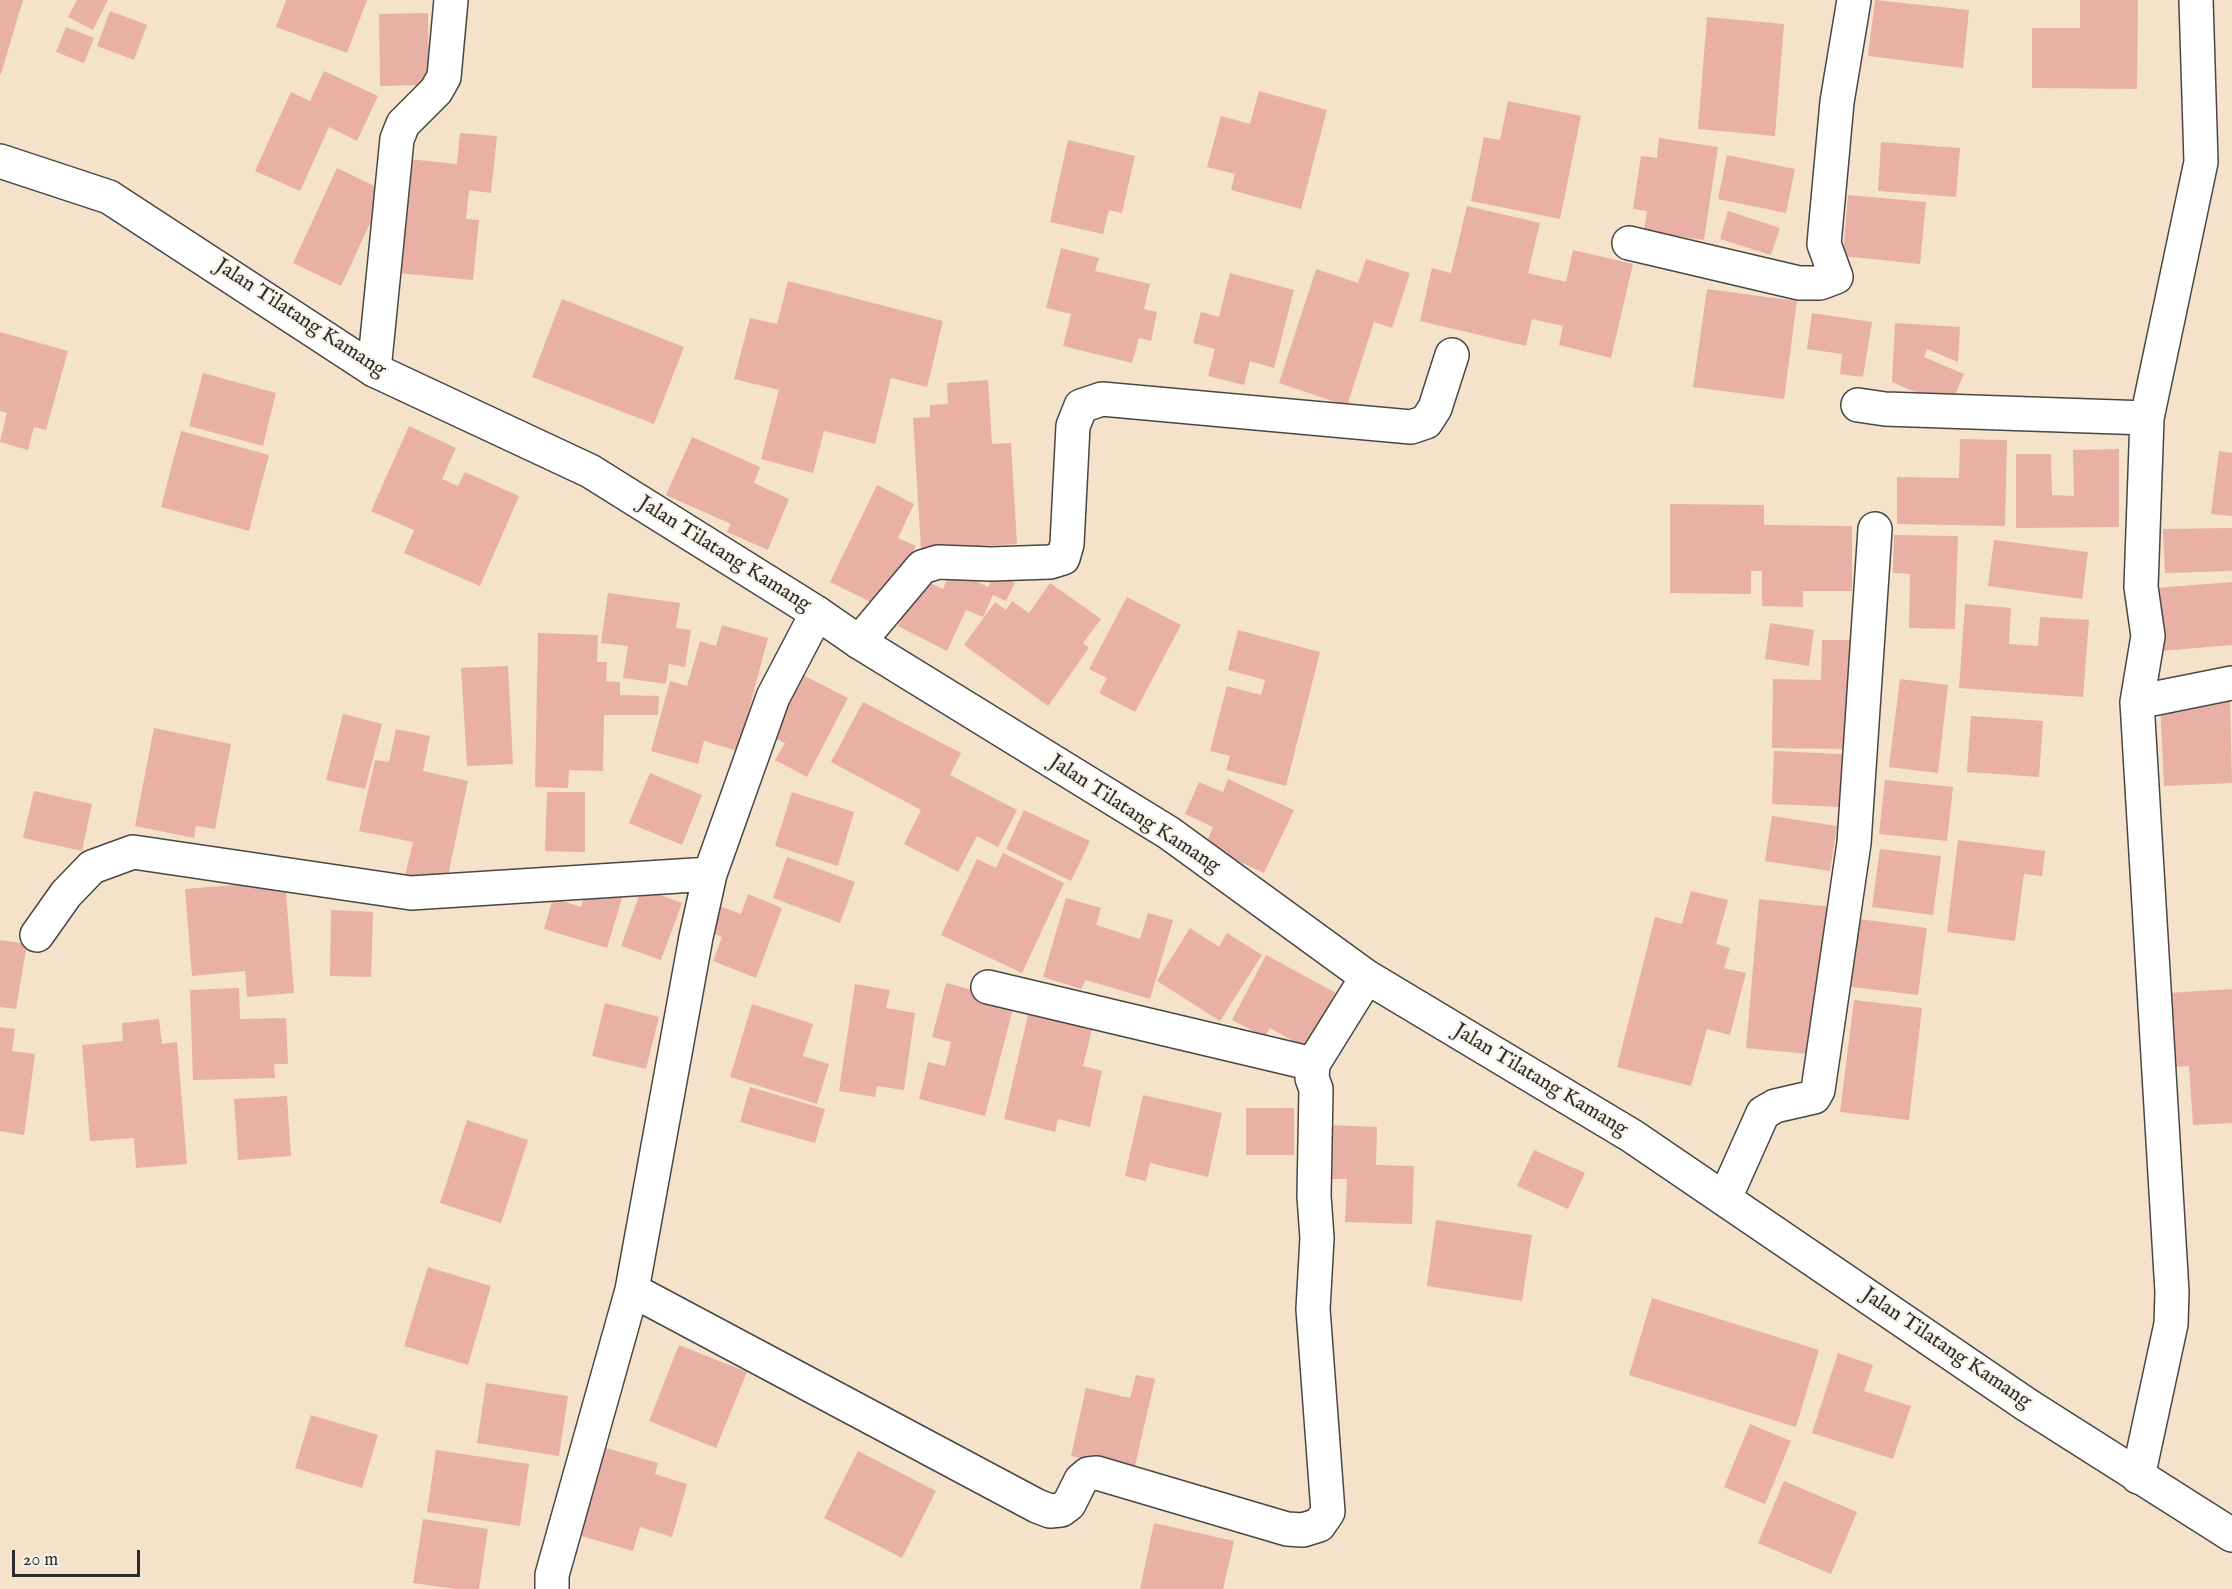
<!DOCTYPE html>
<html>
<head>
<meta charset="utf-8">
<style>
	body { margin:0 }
	#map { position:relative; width:2232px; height:1589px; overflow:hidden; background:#f4e3ca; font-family:"IM FELL English",serif }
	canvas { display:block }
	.scale { position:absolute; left:12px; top:1550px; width:128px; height:27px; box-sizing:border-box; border:3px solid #2b2b2b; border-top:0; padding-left:8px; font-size:18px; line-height:21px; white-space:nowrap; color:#2b2b2b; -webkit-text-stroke:4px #f7f3e8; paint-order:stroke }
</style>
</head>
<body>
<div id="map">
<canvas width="2232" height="1589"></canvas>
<div class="scale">20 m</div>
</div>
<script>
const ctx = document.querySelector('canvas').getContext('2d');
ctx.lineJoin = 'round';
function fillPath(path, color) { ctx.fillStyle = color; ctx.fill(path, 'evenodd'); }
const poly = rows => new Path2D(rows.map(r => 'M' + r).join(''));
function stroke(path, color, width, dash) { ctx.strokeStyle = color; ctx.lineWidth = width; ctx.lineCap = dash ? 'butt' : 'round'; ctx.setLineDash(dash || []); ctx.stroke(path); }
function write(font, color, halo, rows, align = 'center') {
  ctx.font = font + ' "IM FELL English",serif'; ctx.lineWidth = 4.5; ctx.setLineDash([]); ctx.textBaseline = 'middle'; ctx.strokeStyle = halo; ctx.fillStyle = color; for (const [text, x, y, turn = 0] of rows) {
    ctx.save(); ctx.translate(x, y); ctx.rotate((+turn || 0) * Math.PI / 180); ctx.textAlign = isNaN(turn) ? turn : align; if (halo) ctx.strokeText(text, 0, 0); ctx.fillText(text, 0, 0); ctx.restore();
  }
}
fillPath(poly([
	[0,0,23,0,1,74,0,74],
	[77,0,108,0,93,30,68,17],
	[286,0,367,0,347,53,276,27],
	[1875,0,1969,10,1963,68,1868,56],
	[2080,0,2138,0,2137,89,2032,88,2032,28,2080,28],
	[110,11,147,25,134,60,97,46],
	[428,13,429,85,380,86,379,14],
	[1707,17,1784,24,1775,136,1698,129],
	[66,27,94,38,84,63,56,52],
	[324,71,378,96,357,141,329,127,300,191,255,171,291,92,310,101],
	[1259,91,1327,110,1301,209,1231,190,1235,174,1207,167,1221,116,1250,124],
	[1508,101,1581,116,1560,219,1471,201,1484,137,1500,140],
	[460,133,497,136,491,193,469,190,466,219,479,220,473,280,398,273,409,159,457,164],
	[1659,138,1718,147,1704,240,1644,231,1647,211,1633,209,1641,156,1657,158],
	[1068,140,1135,156,1122,213,1109,210,1103,234,1050,222],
	[1881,142,1960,148,1956,197,1878,191],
	[1727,155,1795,169,1786,213,1718,199],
	[337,168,385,191,341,286,293,263],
	[1848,195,1926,202,1920,264,1843,256],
	[1467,206,1540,223,1528,273,1566,282,1573,250,1633,264,1611,358,1559,345,1563,326,1532,319,1526,346,1420,321,1432,268,1451,273],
	[1728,211,1780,228,1771,255,1720,239],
	[1061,248,1099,258,1095,271,1150,284,1144,309,1157,312,1151,341,1139,338,1132,363,1063,346,1071,314,1046,308],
	[1366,259,1410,273,1392,328,1374,322,1347,406,1279,383,1316,269,1358,283],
	[1230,273,1294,290,1274,368,1250,361,1244,385,1208,376,1215,349,1193,343,1201,312,1219,317],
	[788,281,943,321,927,387,891,378,875,444,824,431,813,473,761,459,779,390,734,379,750,318,777,324],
	[1707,289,1797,301,1784,399,1693,387],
	[562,299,684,347,654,424,532,377],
	[1812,313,1872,322,1863,377,1840,374,1842,354,1807,349],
	[1895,323,1960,327,1958,362,1927,349,1924,357,1964,374,1950,407,1892,382],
	[0,332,68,351,46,430,34,427,28,450,0,442,7,413,0,411],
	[203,373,276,393,263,446,189,426],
	[988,380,992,444,1011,443,1017,544,921,549,913,418,930,417,930,405,948,404,947,383],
	[409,426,456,448,442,479,458,486,465,472,519,496,480,586,404,553,414,530,371,511],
	[181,431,269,455,249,531,161,507],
	[692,437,760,467,754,483,789,499,768,550,727,532,731,524,666,495],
	[1960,439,2007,440,2005,526,1897,524,1897,477,1959,478],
	[2119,449,2119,527,2016,528,2016,454,2051,454,2052,495,2074,496,2073,450],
	[2219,451,2232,453,2232,516,2211,514],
	[877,485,914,504,898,538,916,546,885,609,830,582],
	[1670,504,1764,505,1764,525,1852,526,1852,591,1803,591,1803,607,1762,606,1762,571,1751,571,1751,594,1670,593],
	[2232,528,2232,571,2165,573,2163,529],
	[1894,535,1958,536,1955,629,1909,628,1910,574,1893,573],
	[1994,540,2088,552,2082,599,1988,586],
	[951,569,988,587,995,573,1015,583,1006,601,993,595,983,617,966,610,947,651,898,626,922,579,943,589],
	[2232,582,2232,645,2161,651,2156,588],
	[1050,583,1101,619,1083,643,1089,648,1048,706,964,645,995,602,1006,610,1012,601,1029,613],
	[608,593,680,603,676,628,691,630,685,667,669,664,666,684,623,678,628,646,601,643],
	[1127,597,1181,625,1135,712,1099,693,1107,678,1089,669],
	[1965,604,2011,608,2009,644,2038,646,2040,617,2089,620,2083,697,1959,688],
	[1770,623,1814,630,1809,666,1765,659],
	[722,625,768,638,738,751,704,741,698,764,651,751,670,681,687,686,700,641,716,646],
	[1238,630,1320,652,1286,786,1226,770,1230,756,1210,751,1227,686,1261,695,1265,680,1228,670],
	[538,633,598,635,597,662,607,662,606,681,620,682,620,695,659,696,658,715,604,715,603,771,569,770,568,788,535,787],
	[1822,640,1852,640,1851,749,1772,748,1773,679,1821,680],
	[508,666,513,764,467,766,461,668],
	[801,674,848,698,807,777,775,760,785,743,769,735],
	[1900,679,1948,685,1938,773,1889,767],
	[2230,699,2232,783,2164,786,2160,702],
	[863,702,961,753,950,775,1017,810,998,847,977,836,958,872,904,844,921,810,831,762],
	[343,714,382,724,365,789,326,780],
	[1971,716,2043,721,2039,777,1967,772],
	[154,728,231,744,215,829,196,826,194,838,135,826],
	[396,729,430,736,423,771,468,781,446,885,405,876,413,842,359,831,375,760,389,762],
	[1774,751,1842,754,1839,807,1772,804],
	[650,773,702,795,682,845,629,823],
	[1228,779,1294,810,1264,873,1205,846,1213,827,1185,814,1199,782,1223,792],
	[1885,780,1953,787,1947,841,1879,834],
	[34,791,92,804,82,851,23,838],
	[547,792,585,792,585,852,545,851],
	[792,792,854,812,838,866,775,846],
	[1024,810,1090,841,1071,881,1006,849],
	[1772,816,1837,826,1830,871,1765,861],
	[1958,840,2045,851,2042,876,2024,874,2015,941,1947,932],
	[1880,849,1941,856,1933,915,1872,907],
	[1003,853,1064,883,1022,973,941,935,977,859,996,868],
	[787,857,855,882,840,923,773,898],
	[285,881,294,993,247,997,245,971,192,976,185,889],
	[587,888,622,898,607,948,544,929,553,898,581,907],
	[642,888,682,903,661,960,621,946],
	[1691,891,1728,900,1716,944,1730,948,1724,968,1746,973,1730,1035,1707,1029,1691,1086,1617,1067,1655,917,1682,924],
	[748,894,782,908,756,978,713,961,722,937,702,929,712,903,741,914],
	[1066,898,1101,908,1096,925,1140,939,1148,913,1173,920,1150,999,1086,980,1081,989,1043,977],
	[1759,899,1832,907,1819,1055,1746,1048],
	[331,910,373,912,371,977,330,976],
	[1852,918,1927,928,1918,995,1844,986],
	[1190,928,1219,947,1227,933,1262,955,1220,1021,1157,981],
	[0,940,27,944,16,1009,0,1007],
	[1266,955,1336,993,1306,1048,1270,1028,1265,1037,1232,1020],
	[946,983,1015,1001,985,1116,919,1099,928,1062,945,1066,951,1042,932,1037],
	[855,984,890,990,886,1008,915,1013,904,1090,877,1086,875,1097,839,1091],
	[239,988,240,1019,286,1018,288,1064,274,1064,275,1078,193,1080,190,990],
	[2232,989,2232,1123,2193,1125,2189,1066,2171,1067,2167,993],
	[1854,1000,1922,1008,1909,1120,1840,1112],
	[605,1003,659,1017,646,1069,592,1056],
	[752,1004,813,1024,803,1056,829,1064,817,1104,730,1077],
	[1030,1006,1094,1021,1083,1066,1102,1071,1090,1127,1058,1119,1055,1132,1004,1119],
	[159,1019,162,1044,177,1042,187,1164,136,1168,134,1138,90,1141,82,1045,123,1041,122,1023],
	[0,1027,15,1029,12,1051,35,1054,24,1135,0,1131],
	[750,1087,825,1109,815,1143,740,1122],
	[1143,1095,1222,1113,1208,1177,1150,1163,1146,1181,1125,1176],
	[287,1096,291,1156,238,1160,234,1099],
	[1246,1108,1294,1108,1294,1155,1246,1155],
	[467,1120,528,1140,501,1223,440,1203],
	[1329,1125,1377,1127,1376,1165,1414,1166,1412,1224,1345,1222,1347,1179,1327,1179],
	[1534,1150,1585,1173,1568,1209,1517,1186],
	[1436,1220,1532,1235,1522,1301,1427,1286],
	[428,1267,491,1286,468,1365,404,1346],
	[1652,1298,1819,1350,1796,1427,1629,1375],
	[679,1345,747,1372,716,1448,649,1421],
	[1838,1353,1873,1365,1864,1391,1911,1406,1893,1459,1812,1433],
	[1136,1375,1155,1379,1134,1470,1071,1456,1086,1388,1130,1398],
	[486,1383,568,1396,559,1456,477,1443],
	[311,1415,378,1435,362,1488,295,1468],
	[1750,1424,1791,1441,1765,1504,1724,1487],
	[603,1447,658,1463,655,1474,687,1484,672,1537,640,1527,633,1551,578,1535],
	[436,1450,529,1464,520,1526,427,1512],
	[858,1451,936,1491,902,1558,824,1518],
	[1784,1481,1857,1512,1831,1574,1758,1543],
	[423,1519,488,1529,479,1589,456,1589,413,1583],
	[1154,1523,1234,1541,1223,1589,1140,1589]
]), '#e9b0a5');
const street = poly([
	[1629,243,1799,283,1820,283,1836,277,1824,244,1837,102,1854,0],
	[374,370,397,139,403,124,436,91,444,77,451,0],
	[1858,405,1885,409,2147,418],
	[859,642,922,567,938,562,991,564,1050,562,1063,558,1067,544,1073,426,1081,406,1102,399,1411,427,1426,422,1435,408,1452,355],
	[2137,702,2232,683],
	[37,935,66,894,92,867,133,852,411,893,710,874],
	[988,987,1313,1064],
	[1725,1198,1763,1113,1775,1106,1814,1097,1818,1090,1854,843,1875,529],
	[632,1290,1037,1506,1050,1511,1061,1510,1069,1504,1081,1480,1088,1474,1097,1473,1287,1529,1303,1530,1319,1525,1328,1512,1313,1309,1317,1238,1314,1196,1316,1089,1312,1078,1313,1064,1367,977],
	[2138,1477,2171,1324,2172,1292,2137,702,2148,636,2141,587,2147,418,2201,162,2196,0],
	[552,1589,552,1575,632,1290,696,937,710,874,773,697,817,613]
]);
const secondary = poly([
	[0,161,109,197,374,370,590,471,817,613,859,642,1169,833,1367,977,1632,1136,2027,1405,2232,1535]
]);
stroke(street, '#494743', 36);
stroke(secondary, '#494743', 36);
stroke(street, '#fff', 33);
stroke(secondary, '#fff', 33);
write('21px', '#2b2b2b', '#f7f3e8', [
	["Jalan Tilatang Kamang",300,319,33],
	["Jalan Tilatang Kamang",724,555,32],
	["Jalan Tilatang Kamang",1134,815,33],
	["Jalan Tilatang Kamang",1540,1081,31],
	["Jalan Tilatang Kamang",1946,1349,34]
]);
</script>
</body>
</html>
